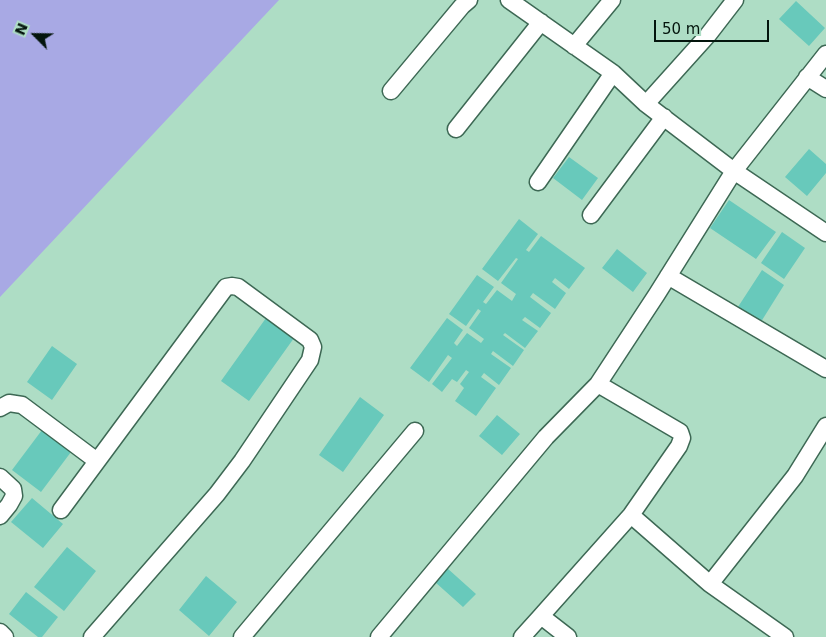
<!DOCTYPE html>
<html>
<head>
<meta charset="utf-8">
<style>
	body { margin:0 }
	#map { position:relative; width:826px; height:637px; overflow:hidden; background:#aeddc5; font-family:"DejaVu Sans",sans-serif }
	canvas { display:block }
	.north { position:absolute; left:10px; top:10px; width:50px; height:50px; -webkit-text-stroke:4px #aeddc5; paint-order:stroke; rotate:293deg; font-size:14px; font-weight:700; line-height:20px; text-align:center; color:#04150d }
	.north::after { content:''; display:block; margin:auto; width:18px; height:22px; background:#04150d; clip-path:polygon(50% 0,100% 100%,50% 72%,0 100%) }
	.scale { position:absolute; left:654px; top:20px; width:115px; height:22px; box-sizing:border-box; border:2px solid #04150d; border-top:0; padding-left:6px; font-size:15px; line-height:18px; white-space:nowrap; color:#04150d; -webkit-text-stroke:4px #aeddc5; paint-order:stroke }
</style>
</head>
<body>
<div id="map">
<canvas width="826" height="637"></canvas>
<div class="north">N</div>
<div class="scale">50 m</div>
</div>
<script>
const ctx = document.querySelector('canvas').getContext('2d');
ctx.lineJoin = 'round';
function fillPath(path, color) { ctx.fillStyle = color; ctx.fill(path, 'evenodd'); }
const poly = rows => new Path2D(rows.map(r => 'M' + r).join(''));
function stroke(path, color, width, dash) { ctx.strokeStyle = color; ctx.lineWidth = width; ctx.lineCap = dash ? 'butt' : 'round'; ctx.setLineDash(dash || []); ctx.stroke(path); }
fillPath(poly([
	[0,0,279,0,0,297]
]), '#a8a9e4');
fillPath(poly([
	[796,1,825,28,809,46,779,19],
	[809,149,826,164,826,173,807,196,785,177],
	[569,157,598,178,582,200,553,178],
	[729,200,776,232,756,259,710,228],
	[519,219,538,234,526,250,529,252,541,236,585,268,569,289,555,278,552,282,566,293,555,309,533,293,530,297,551,313,540,328,525,317,522,320,538,331,525,348,505,333,503,335,524,350,513,366,493,351,491,354,511,368,499,385,484,373,481,377,496,388,476,416,455,401,464,388,460,384,469,372,466,370,457,382,452,379,442,392,432,384,452,358,448,355,429,382,410,368,447,318,463,330,454,343,457,346,467,333,481,343,484,339,469,328,481,311,478,309,466,326,449,314,477,275,494,287,483,302,486,304,497,290,512,301,516,294,501,283,518,259,516,258,498,281,482,269],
	[782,232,805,248,784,279,761,263],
	[617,249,647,273,633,292,602,268],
	[762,270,784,285,759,325,736,310],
	[266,318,294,338,249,401,221,381],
	[52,346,77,364,52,400,27,382],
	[360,397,384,415,343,472,319,455],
	[497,415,520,434,502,455,479,436],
	[42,430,71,452,41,492,12,470],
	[32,498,63,524,43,548,11,522],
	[67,547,96,571,64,611,34,587],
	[447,568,476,594,463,607,435,582],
	[206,576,237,602,209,636,179,610],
	[26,592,58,617,42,637,38,637,9,614]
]), '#68c9bb');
const minor = poly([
	[509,0,613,73,646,104,734,171,826,233],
	[574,46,612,0],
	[807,77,826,89],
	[391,91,462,6,469,0],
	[646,104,708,35,735,0],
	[456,129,541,22],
	[538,182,613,73],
	[591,215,664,117],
	[668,276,826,369],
	[0,408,9,403,22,405,97,461],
	[0,477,13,489,14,496,9,505,0,516],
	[61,510,226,287,232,286,238,287,310,340,313,347,310,360,242,461,217,494,92,637],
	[631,515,710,584,785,637],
	[710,584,795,476,826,426],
	[541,616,631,515,679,446,682,438,680,432,598,384],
	[0,632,5,637],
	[242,637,415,431],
	[379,637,546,437,598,384,657,294,734,171,826,54],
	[522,637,541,616,568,637]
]);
stroke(minor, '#3d6854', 19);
stroke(minor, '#fff', 16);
</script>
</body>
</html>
